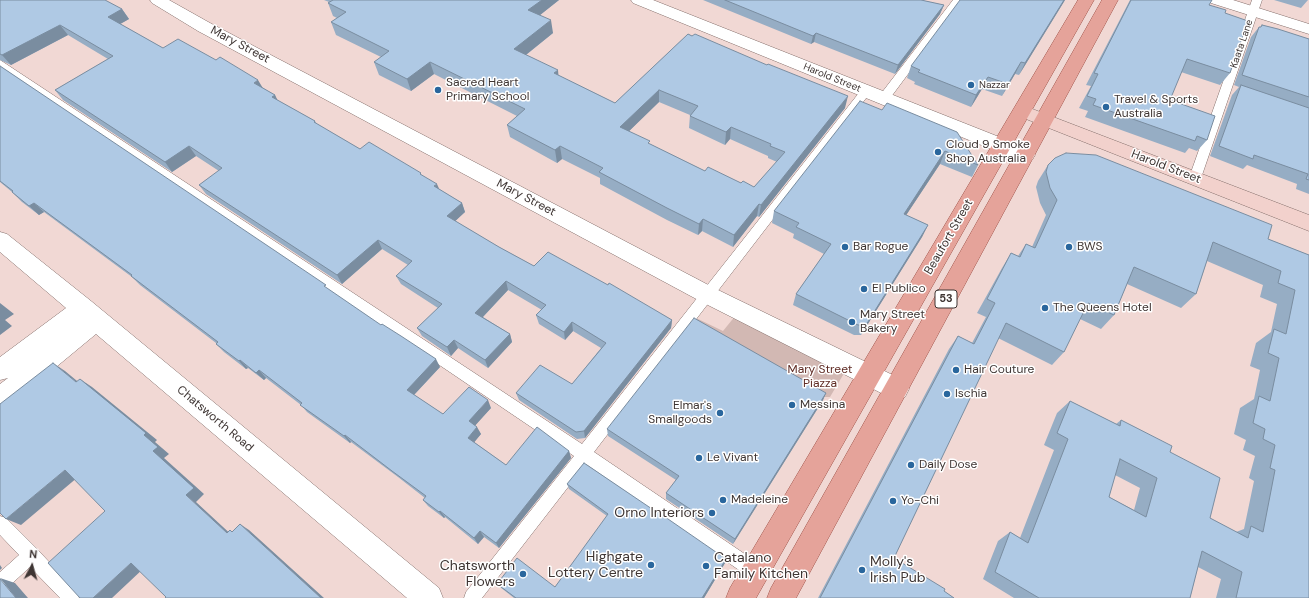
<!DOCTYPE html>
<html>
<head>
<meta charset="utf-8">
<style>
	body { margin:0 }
	#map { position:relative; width:1309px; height:598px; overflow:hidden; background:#f1d8d4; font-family:"DM Sans",sans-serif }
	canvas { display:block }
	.north { position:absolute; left:12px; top:546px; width:40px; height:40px; -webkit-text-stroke:3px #fff; paint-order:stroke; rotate:6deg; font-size:11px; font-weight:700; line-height:16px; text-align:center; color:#3e3533 }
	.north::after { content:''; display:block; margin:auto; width:14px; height:18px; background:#3e3533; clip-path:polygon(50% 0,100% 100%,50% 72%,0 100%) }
</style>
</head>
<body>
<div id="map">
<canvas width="1309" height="598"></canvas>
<div class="north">N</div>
</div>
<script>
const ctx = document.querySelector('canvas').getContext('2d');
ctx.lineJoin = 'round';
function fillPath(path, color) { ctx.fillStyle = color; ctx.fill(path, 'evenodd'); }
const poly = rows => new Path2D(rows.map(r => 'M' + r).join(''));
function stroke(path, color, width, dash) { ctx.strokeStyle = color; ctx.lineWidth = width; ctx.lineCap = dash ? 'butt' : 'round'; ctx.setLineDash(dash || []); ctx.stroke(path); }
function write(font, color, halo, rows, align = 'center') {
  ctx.font = font + ' "DM Sans",sans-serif'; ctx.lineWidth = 3; ctx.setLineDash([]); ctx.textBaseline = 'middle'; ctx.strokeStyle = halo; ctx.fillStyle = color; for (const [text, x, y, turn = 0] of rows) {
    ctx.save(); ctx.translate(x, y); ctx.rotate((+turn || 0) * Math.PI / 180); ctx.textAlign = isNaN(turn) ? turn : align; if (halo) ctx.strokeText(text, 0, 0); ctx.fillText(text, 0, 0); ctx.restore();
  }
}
fillPath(poly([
	[736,315,846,370,830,397,818,397,691,325,696,318,723,331]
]), '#d2b8b3');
const lane = poly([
	[953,0,963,0,888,101,880,101,879,98,880,95,953,0],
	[1252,0,1262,0,1201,178,1199,181,1195,182,1191,181,1189,178,1252,0],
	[0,60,582,444,862,89,870,89,871,91,870,93,594,452,761,565,763,571,761,577,755,579,749,577,586,464,482,598,464,598,466,592,574,456,0,68,0,60],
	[0,516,6,518,37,549,77,592,79,598,60,598,30,567,6,589,0,591,0,572,19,555,0,535,0,516]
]);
const street = poly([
	[150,0,169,0,210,23,716,289,905,381,909,389,905,397,897,400,889,397,700,301,198,31,152,3,150,0],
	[631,0,653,0,1032,150,1035,155,1032,160,1025,162,1018,160,633,3,631,0],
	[1209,0,1233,0,1309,24,1309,34,1211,3,1209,0],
	[0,232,7,234,91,301,439,588,443,598,407,598,96,334,9,406,0,409,0,384,8,378,0,380,0,357,66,308,0,252,0,232]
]);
const secondary = poly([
	[1022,105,1309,215,1309,231,1016,115,1013,111,1016,107,1022,105]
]);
const primary = poly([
	[1078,0,1094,0,756,598,726,598,730,588,1078,0],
	[1102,0,1118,0,796,598,767,598,771,588,1102,0]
]);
stroke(lane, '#846f6b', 1);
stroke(street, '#846f6b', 1);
stroke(secondary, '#846f6b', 1);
stroke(primary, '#a0544a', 1);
fillPath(lane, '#fff');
fillPath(street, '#fff');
fillPath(secondary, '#f2d1cc');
fillPath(primary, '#e5a39a');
fillPath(poly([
	[0,0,122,9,129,19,120,24,163,48,263,88,275,95,277,100,315,121,317,124,360,149,422,175,439,189,462,203,465,212,455,221,499,247,534,266,608,285,672,320,671,328,585,438,577,439,519,400,516,393,572,384,601,348,573,331,565,340,539,324,536,315,542,310,508,290,483,317,510,334,512,342,488,368,458,348,451,356,422,336,417,328,438,308,401,284,396,276,408,265,382,249,342,284,206,194,199,185,219,171,196,156,172,172,63,100,55,90,108,59,68,35,11,65,0,60],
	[324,0,559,0,540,15,553,33,526,55,558,75,615,103,688,34,845,108,759,217,757,216,733,247,702,231,698,235,667,220,600,184,600,178,562,159,557,163,510,137,507,125,517,116,434,74,411,91,379,75,374,62,381,57,336,35,331,22,337,18,333,16,328,3,329,2],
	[659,102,690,115,689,128,725,145,730,139,768,156,768,158,777,162,754,187,741,183,705,171,650,144,629,131],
	[703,0,921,0,944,5,940,14,895,74,814,42,811,44],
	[1065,0,1019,75,1015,74,1002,96,982,89,971,107,914,84,915,82,907,78,911,66],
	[1130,0,1212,0,1209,5,1225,13,1230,73,1220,85,1181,72,1170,100,1207,140,1197,151,1189,148,1185,153,1085,117,1088,111,1079,108,1091,86,1086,85],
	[1274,0,1308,0,1301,8],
	[1262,25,1309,39,1309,194,1296,189,1297,184,1247,165,1243,169,1210,156,1232,95,1239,87,1234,85,1251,37,1259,27,1261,27],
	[0,66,329,290,440,367,414,395,443,414,491,408,475,425,481,434,474,442,506,465,569,451,571,458,499,548,484,537,478,544,445,517,444,518,428,506,423,500,425,498,398,477,351,442,350,443,307,412,301,405,266,378,264,380,248,368,246,369,224,352,216,344,216,343,140,285,132,277,44,212,39,215,22,202,12,192,0,182],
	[882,110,978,165,972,177,940,164,906,215,928,225,922,237,861,335,854,335,793,305,796,294,824,254,793,238,794,234,772,223,774,211],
	[1048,165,1268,239,1309,255,1309,598,1216,598,1221,579,1198,567,1190,598,1014,598,983,579,998,541,1010,532,1020,538,1054,450,1044,445,1057,413,1070,401,1116,424,1121,420,1170,452,1210,518,1236,532,1244,529,1254,481,1249,478,1255,456,1243,450,1246,440,1234,434,1240,408,1254,399,1260,370,1250,366,1256,343,1271,332,1277,304,1260,297,1263,285,1207,261,1196,294,1181,308,1127,284,1114,315,1101,329,1080,319,1064,352,1052,365,998,338,894,558,954,598,818,598,949,349,958,336,972,343,986,317,977,313,1002,268,1011,253,1018,256,1026,244,1032,247,1046,215,1040,203,1036,187,1038,181],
	[1115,475,1140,488,1134,510,1109,497],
	[826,393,823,400,733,544,666,499,666,493,676,480,608,436,607,429],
	[567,484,725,563,704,598,514,598,500,587,497,584,555,587,607,516,569,489]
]), '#96adc4');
fillPath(poly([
	[542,0,559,0,530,23,528,10],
	[1064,0,1065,0,1019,75,1025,63],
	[944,5,940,14,895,74,898,65],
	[122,9,129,19,115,27,108,17],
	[551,20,553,33,517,62,514,49],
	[60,25,68,35,11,65,2,55],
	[816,33,814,42,811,44,813,36],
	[430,62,434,74,411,91,407,79],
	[1021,62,1015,74,1002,96,1008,84],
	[558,70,559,82,554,73],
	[988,77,982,89,971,107,976,95],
	[258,80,264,90,254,83],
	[659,90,659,102,621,139,620,127],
	[275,95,280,105,272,97],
	[848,96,845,108,759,217,761,205],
	[731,127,730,139,725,145,726,132],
	[189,146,196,156,172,172,165,162],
	[560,146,562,159,557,163,555,150],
	[945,151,940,164,899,226,904,214],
	[437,184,441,193,434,186],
	[34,203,44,212,39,215,29,206],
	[462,203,465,212,450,226,447,216],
	[759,204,757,216,733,247,734,235],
	[703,219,702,231,698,235,699,224],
	[928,225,922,237,861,335,866,325],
	[378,240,382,249,342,284,337,275],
	[506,281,508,290,479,321,475,313],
	[0,303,14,314,5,320,12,326,0,335],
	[672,320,671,328,585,438,584,431],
	[572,322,573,331,565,340,564,332],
	[510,334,512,342,488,368,485,360],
	[454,340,458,348,451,356,447,347],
	[436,359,440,367,412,397,407,390],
	[240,360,248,368,246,369,239,361],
	[53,363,65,371,88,390,76,382],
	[259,370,266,378,264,380,256,373],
	[80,379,92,387,157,440,155,442,169,454,164,458,204,494,196,502,236,539,227,533,186,495,153,451],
	[826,393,823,400,733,544,735,539],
	[488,400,491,408,473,428,469,421],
	[477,427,481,434,472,445,468,438],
	[345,435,351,442,350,443,344,436],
	[569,451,571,458,499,548,496,543],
	[65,470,78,477,21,525,6,519],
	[440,511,445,517,444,518,439,512],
	[240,524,249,530,324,598,321,598],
	[480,531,484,537,478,544,474,538],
	[726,559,725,563,704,598,702,598],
	[131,563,144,568,112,598,93,598],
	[0,565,2,568,0,570],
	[0,578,15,583,28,598,16,598]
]), '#7a8da0');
const building = poly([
	[0,0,105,0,122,9,108,17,163,48,178,39,216,60,220,57,258,80,254,83,275,95,272,97,315,121,314,122,360,149,369,142,421,173,420,174,437,184,434,186,462,203,447,216,499,247,534,266,548,252,608,285,609,283,672,320,584,431,576,432,516,393,540,365,572,384,606,343,572,322,564,332,536,315,546,305,506,281,475,313,510,334,485,360,454,340,447,347,417,328,442,304,396,276,412,261,378,240,337,275,199,185,222,168,189,146,165,162,55,90,113,56,60,25,2,55,0,54,0,0],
	[333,0,542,0,528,10,551,20,514,49,558,70,554,73,615,103,688,34,692,36,695,34,767,65,768,64,848,96,761,205,759,204,734,235,703,219,699,224,667,208,599,172,603,168,560,146,555,150,507,125,525,109,430,62,407,79,374,62,389,51,331,22,346,12,328,3,333,0],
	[659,90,698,106,690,116,726,132,731,127,771,144,770,146,785,152,754,187,743,181,741,183,708,167,705,171,648,143,650,141,620,127,659,90],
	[725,0,921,0,944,5,898,65,816,33,813,36,725,0],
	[960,0,1064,0,1025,63,1021,62,1008,84,988,77,976,95,918,72,920,70,911,66,960,0],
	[1131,0,1212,0,1209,5,1226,10,1225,13,1248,21,1230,73,1187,59,1170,100,1215,116,1207,140,1197,136,1195,141,1093,105,1096,99,1087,96,1098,74,1094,73,1131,0],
	[1262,25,1278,29,1309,39,1309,97,1242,75,1259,27,1261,27,1262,25],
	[0,66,326,285,324,286,381,325,382,324,401,336,436,359,407,390,443,414,469,387,488,400,469,421,477,427,468,438,506,465,537,427,569,451,496,543,480,531,474,538,440,511,439,512,423,500,426,496,392,471,345,435,344,436,300,405,302,403,259,370,256,373,240,360,239,361,216,344,218,342,131,276,132,275,34,203,29,206,12,192,13,191,0,181,0,66],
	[1241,85,1309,108,1309,180,1306,179,1308,174,1254,155,1253,159,1219,146,1241,85],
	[860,101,882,110,887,103,957,132,978,165,945,151,904,214,928,225,866,325,858,325,796,294,831,244,796,227,799,223,774,211,860,101],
	[1066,153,1096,155,1272,225,1268,239,1309,255,1309,598,1236,598,1242,572,1202,551,1190,598,1039,598,995,572,1010,532,1028,543,1068,439,1057,433,1070,401,1120,426,1121,420,1172,446,1170,452,1220,478,1210,518,1248,538,1251,526,1263,532,1275,470,1270,468,1275,445,1263,439,1265,429,1253,423,1259,396,1270,401,1279,358,1268,353,1274,329,1286,334,1295,290,1278,283,1281,271,1213,242,1196,294,1134,267,1114,315,1088,303,1064,352,1006,323,894,558,945,589,944,591,954,598,820,598,958,336,974,344,995,303,987,299,1011,253,1020,257,1026,244,1035,248,1057,200,1050,188,1046,172,1048,165,1055,158,1066,153],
	[1120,459,1157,478,1146,517,1109,497,1120,459],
	[694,318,826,393,735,539,666,493,679,476,607,429,694,318],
	[53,363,76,382,80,379,146,433,144,435,158,447,153,451,194,488,186,495,227,533,230,530,232,532,240,524,321,598,165,598,166,597,131,563,93,598,80,598,48,563,105,511,65,470,6,519,0,513,0,404,53,363],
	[584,463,655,511,655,510,726,559,702,598,516,598,497,584,517,558,555,587,608,514,567,484,584,463],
	[0,579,16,598,0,598,0,579]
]);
fillPath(building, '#afc9e4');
stroke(building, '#7a8da0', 1);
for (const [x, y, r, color] of [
	[971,85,4,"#29669d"],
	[438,90,4,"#29669d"],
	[1106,107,4,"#29669d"],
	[938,152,4,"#29669d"],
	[845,247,4,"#29669d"],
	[1069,247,4,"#29669d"],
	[864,289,4,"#29669d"],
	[1045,308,4,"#29669d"],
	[852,322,4,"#29669d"],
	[956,370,4,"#29669d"],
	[947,394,4,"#29669d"],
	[792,405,4,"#29669d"],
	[720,413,4,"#29669d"],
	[699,458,4,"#29669d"],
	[911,465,4,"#29669d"],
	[723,500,4,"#29669d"],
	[893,501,4,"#29669d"],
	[712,513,4,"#29669d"],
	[651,565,4,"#29669d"],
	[706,566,4,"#29669d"],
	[862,570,4,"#29669d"],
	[523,574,4,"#29669d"]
]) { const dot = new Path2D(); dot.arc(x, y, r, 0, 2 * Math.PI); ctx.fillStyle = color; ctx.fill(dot); stroke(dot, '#fff', 1.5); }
write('10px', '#3e3533', '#fff', [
	["Kaata Lane",1242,44,-71],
	["Harold Street",832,78,22]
]);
write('10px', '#3e3533', '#fff', [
	["Nazzar",979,85]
], 'left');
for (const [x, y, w] of [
	[946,299,22]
]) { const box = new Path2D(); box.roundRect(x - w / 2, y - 9, w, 18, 3); ctx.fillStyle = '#fff'; ctx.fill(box); stroke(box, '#3e3533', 1); }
write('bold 11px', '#3e3533', null, [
	["53",946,299]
]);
write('12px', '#3e3533', '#fff', [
	["Mary Street",240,45,28],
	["Harold Street",1166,167,21],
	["Mary Street",526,198,28],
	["Beaufort Street",949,237,-60],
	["Chatsworth Road",215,419,40]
]);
write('12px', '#3e3533', '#fff', [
	["Sacred Heart",446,83],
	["Primary School",446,97],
	["Travel & Sports",1114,100],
	["Australia",1114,114],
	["Cloud 9 Smoke",946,145],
	["Shop Australia",946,159],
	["Bar Rogue",853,247],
	["BWS",1077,247],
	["El Publico",872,289],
	["The Queens Hotel",1053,308],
	["Mary Street",860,315],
	["Bakery",860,329],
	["Hair Couture",964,370],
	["Ischia",955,394],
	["Messina",800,405],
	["Elmar's",712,406,"right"],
	["Smallgoods",712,420,"right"],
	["Le Vivant",707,458],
	["Daily Dose",919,465],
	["Madeleine",731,500],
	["Yo-Chi",901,501]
], 'left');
write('12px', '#5f2b24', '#fff', [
	["Mary Street",820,370],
	["Piazza",820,384]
]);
write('14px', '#3e3533', '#fff', [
	["Orno Interiors",704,513],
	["Highgate",643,557],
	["Lottery Centre",643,573],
	["Catalano",714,558,"left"],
	["Family Kitchen",714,574,"left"],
	["Molly's",870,562,"left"],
	["Irish Pub",870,578,"left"],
	["Chatsworth",515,566],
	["Flowers",515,582]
], 'right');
</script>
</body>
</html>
